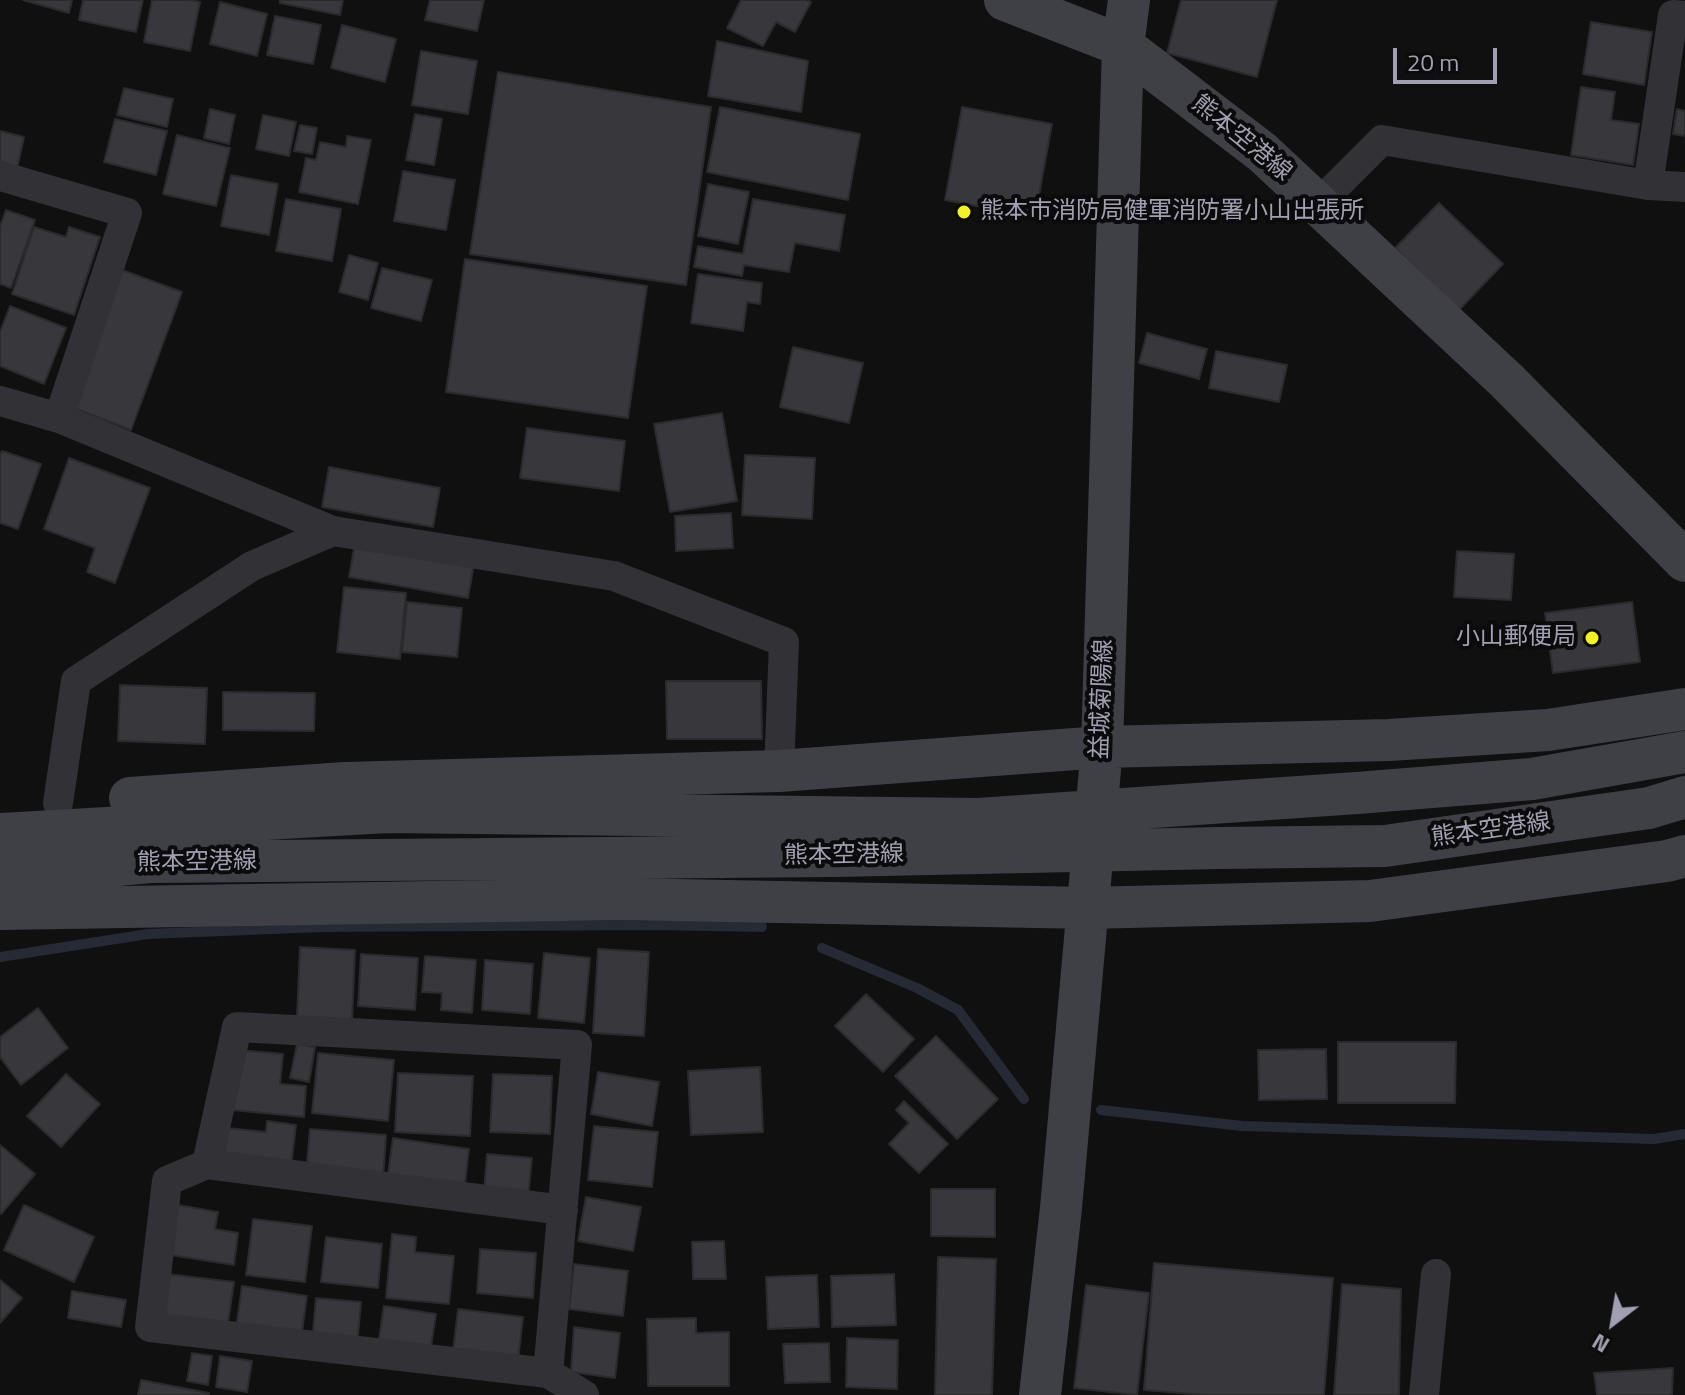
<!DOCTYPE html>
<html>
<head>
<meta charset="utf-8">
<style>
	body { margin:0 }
	#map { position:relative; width:1685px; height:1395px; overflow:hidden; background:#101011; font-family:"Titillium Web",sans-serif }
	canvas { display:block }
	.north { position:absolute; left:1573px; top:1283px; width:80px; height:80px; -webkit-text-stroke:6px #0b0b0c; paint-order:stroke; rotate:211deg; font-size:22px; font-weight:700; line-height:32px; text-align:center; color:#a1a0b2 }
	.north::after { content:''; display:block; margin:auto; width:28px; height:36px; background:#a1a0b2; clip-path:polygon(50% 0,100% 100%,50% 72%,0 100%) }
	.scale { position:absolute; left:1393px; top:48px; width:104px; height:36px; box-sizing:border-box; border:4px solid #a1a0b2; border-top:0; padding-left:10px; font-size:24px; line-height:28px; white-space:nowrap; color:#a1a0b2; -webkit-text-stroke:6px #0b0b0c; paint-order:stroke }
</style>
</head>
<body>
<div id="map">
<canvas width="1685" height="1395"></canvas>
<div class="north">N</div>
<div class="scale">20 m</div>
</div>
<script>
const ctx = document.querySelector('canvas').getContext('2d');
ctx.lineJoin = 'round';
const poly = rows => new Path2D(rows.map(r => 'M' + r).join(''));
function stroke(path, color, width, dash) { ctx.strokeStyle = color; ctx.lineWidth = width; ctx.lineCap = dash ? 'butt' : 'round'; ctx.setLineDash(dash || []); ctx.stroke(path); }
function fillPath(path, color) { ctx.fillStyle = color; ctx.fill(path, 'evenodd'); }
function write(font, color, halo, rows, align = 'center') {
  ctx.font = font + ' "Titillium Web","Noto Sans JP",sans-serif'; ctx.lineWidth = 8; ctx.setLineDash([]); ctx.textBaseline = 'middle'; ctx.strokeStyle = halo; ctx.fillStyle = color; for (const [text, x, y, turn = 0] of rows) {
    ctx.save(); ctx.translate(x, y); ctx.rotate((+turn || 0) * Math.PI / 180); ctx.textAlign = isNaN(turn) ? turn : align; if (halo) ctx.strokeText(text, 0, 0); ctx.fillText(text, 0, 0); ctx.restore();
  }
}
stroke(poly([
	[822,948,917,988,958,1010,1024,1099],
	[0,957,148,934,322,927,656,925,762,927],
	[1101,1110,1242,1126,1654,1139,1685,1134]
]), '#262a35', 10);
const building = poly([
	[23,0,72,0,69,13,23,0],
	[83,0,143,0,136,32,79,20,83,0],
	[152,0,189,0,200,2,190,51,144,42,152,0],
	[280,0,343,0,340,15,280,3,280,0],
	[430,0,484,0,477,31,425,20,430,0],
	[741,0,806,0,811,2,795,32,776,22,763,46,727,28,741,0],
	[1181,0,1277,0,1257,77,1167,53,1181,0],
	[220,2,267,14,257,56,210,44,220,2],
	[275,16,321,25,313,64,267,55,275,16],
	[1591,22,1652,32,1644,85,1583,74,1591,22],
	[342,25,396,39,385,82,331,68,342,25],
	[717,41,808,61,801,112,708,96,717,41],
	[421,51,477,61,468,114,412,105,421,51],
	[498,72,711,107,686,285,470,254,498,72],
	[1581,87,1615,92,1611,120,1639,124,1633,165,1571,155,1581,87],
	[124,88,173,99,167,127,117,115,124,88],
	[720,107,860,134,848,200,707,172,720,107],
	[962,107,1052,124,1035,217,945,200,962,107],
	[210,109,235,115,229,144,204,138,210,109],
	[1677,109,1685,111,1685,136,1673,134,1677,109],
	[415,114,442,119,434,165,406,160,415,114],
	[263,115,296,122,289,156,256,149,263,115],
	[115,119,167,131,156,175,104,162,115,119],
	[300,125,317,128,312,154,294,151,300,125],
	[0,131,24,137,17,169,0,165,0,131],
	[177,135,230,148,216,206,163,194,177,135],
	[347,136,371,140,358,204,299,192,306,158,316,160,320,142,346,147,347,136],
	[403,171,455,180,446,230,394,221,403,171],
	[231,175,278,184,269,235,221,226,231,175],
	[708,184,749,192,738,244,698,236,708,184],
	[286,199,341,209,332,261,276,251,286,199],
	[753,199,845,215,839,251,795,243,789,272,744,265,742,276,694,267,698,246,743,254,753,199],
	[1439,203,1503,264,1459,310,1395,248,1439,203],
	[6,210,35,220,11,288,0,284,0,226,6,210],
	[34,227,66,237,69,227,100,237,74,315,12,294,34,227],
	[349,255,378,263,368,300,339,292,349,255],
	[465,259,647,286,628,418,446,392,465,259],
	[382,268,432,280,421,321,371,308,382,268],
	[122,270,182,292,131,430,71,407,122,270],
	[698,274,762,283,760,304,747,302,743,331,691,323,698,274],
	[10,306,66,328,44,384,0,366,0,332,10,306],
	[1147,333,1207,349,1199,379,1139,363,1147,333],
	[793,347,863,363,849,423,780,407,793,347],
	[1216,351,1287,365,1279,402,1209,388,1216,351],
	[722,413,737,501,670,512,654,424,722,413],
	[527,428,625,441,619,491,520,478,527,428],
	[2,451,41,464,18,529,0,523,0,455,2,451],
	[745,455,815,458,812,519,742,515,745,455],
	[69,458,150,488,115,583,87,572,95,548,44,529,69,458],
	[329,467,440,488,433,527,322,507,329,467],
	[731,513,733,548,676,551,675,516,731,513],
	[355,543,474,564,468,598,349,577,355,543],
	[1457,551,1514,554,1511,600,1454,597,1457,551],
	[344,587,406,593,400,659,337,652,344,587],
	[407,602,462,608,457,657,402,652,407,602],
	[1632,602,1640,662,1553,673,1545,613,1632,602],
	[666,681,761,681,762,739,667,739,666,681],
	[120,685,207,688,205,744,118,741,120,685],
	[223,692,315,693,314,731,223,730,223,692],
	[300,947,355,950,352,1021,297,1018,300,947],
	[598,949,649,952,644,1036,593,1033,598,949],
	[544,953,590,958,584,1023,538,1018,544,953],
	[361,954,418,958,415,1010,358,1006,361,954],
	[425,956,476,960,472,1013,441,1010,442,993,422,992,425,956],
	[485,960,533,964,530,1014,482,1010,485,960],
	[866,994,914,1039,883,1072,835,1026,866,994],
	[38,1008,68,1048,21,1085,0,1057,0,1037,38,1008],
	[936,1036,998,1099,957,1139,895,1076,936,1036],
	[1338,1042,1456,1042,1455,1103,1338,1103,1338,1042],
	[297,1044,315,1047,309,1082,290,1078,297,1044],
	[1326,1049,1327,1099,1259,1100,1258,1050,1326,1049],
	[238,1050,283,1054,280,1084,306,1086,304,1117,232,1110,238,1050],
	[318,1053,394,1060,388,1121,312,1113,318,1053],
	[760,1067,763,1132,691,1135,688,1071,760,1067],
	[598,1072,659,1082,652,1126,591,1114,598,1072],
	[398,1073,473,1076,470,1136,395,1132,398,1073],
	[66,1074,100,1104,61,1147,27,1116,66,1074],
	[493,1074,552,1076,550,1134,490,1132,493,1074],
	[904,1101,948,1144,919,1173,889,1144,909,1123,896,1110,904,1101],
	[267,1121,296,1125,291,1168,223,1160,227,1128,266,1132,267,1121],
	[594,1126,658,1132,652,1187,588,1180,594,1126],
	[310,1129,386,1135,383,1180,306,1174,310,1129],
	[393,1138,469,1149,464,1192,387,1181,393,1138],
	[0,1145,35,1174,1,1214,0,1213,0,1145],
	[487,1154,532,1158,528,1197,484,1192,487,1154],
	[931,1189,995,1189,995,1237,931,1236,931,1189],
	[586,1197,641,1207,633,1251,578,1241,586,1197],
	[24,1205,94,1237,74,1282,4,1250,24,1205],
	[178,1205,218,1212,215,1229,238,1233,234,1265,171,1255,178,1205],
	[253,1219,312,1226,305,1282,246,1275,253,1219],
	[392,1234,416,1237,415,1252,454,1256,449,1304,386,1298,392,1234],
	[326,1237,382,1244,378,1288,321,1282,326,1237],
	[724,1241,726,1279,693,1279,692,1242,724,1241],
	[480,1249,536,1253,533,1298,477,1293,480,1249],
	[938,1257,996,1259,992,1395,935,1395,938,1257],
	[1154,1263,1333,1278,1324,1395,1205,1395,1144,1390,1154,1263],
	[574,1264,628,1271,623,1316,569,1309,574,1264],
	[167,1274,234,1282,227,1330,162,1322,167,1274],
	[894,1274,896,1325,832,1327,831,1276,894,1274],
	[817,1275,819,1327,768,1329,766,1277,817,1275],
	[0,1280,22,1298,0,1323,0,1280],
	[1342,1284,1401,1289,1399,1395,1334,1395,1342,1284],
	[1086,1285,1149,1293,1137,1395,1074,1388,1086,1285],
	[242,1286,307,1296,301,1339,236,1329,242,1286],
	[72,1291,126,1300,121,1327,68,1318,72,1291],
	[316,1298,361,1302,357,1346,312,1342,316,1298],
	[384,1306,436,1314,430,1353,378,1345,384,1306],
	[458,1309,523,1317,518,1360,453,1352,458,1309],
	[696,1318,696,1333,729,1332,729,1386,648,1386,647,1319,696,1318],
	[574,1327,620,1333,615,1378,571,1372,574,1327],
	[847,1338,898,1340,897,1389,846,1387,847,1338],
	[829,1343,830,1382,785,1383,783,1344,829,1343],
	[192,1353,212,1356,208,1385,187,1381,192,1353],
	[220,1356,252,1361,247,1392,216,1387,220,1356],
	[1673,1368,1672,1395,1597,1395,1594,1373,1673,1368],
	[141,1380,209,1393,209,1395,138,1395,141,1380]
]);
fillPath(building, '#37373c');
stroke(building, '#2b2a2d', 2);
stroke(poly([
	[0,176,127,213,59,418],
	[1648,185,1673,15,1685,16],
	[1318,204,1382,140,1648,185,1685,187],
	[0,401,59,418,333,531],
	[58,803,76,681,252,566,333,531,614,576,784,642,779,771],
	[207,1164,563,1210],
	[548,1373,577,1045,237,1027,207,1164,167,1181,150,1327,548,1373,584,1395],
	[1424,1395,1436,1274]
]), '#313136', 30);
stroke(poly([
	[1005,0,1123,46,1262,152,1507,381,1685,561],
	[130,798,345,783,779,771,1102,747,1389,740,1548,730,1685,709],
	[0,834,388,812,978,819,1357,793,1532,779,1685,752],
	[0,876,150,862,834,856,1220,848,1385,846,1649,808,1685,797],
	[0,909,624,899,1088,908,1370,901,1667,861,1685,856],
	[1040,1395,1061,1208,1102,747,1123,46,1129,0]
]), '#3f3f46', 42);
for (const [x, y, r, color] of [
	[964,212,8,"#f5f224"],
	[1592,638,8,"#f5f224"]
]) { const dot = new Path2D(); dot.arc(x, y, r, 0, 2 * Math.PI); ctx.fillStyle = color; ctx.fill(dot); stroke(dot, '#0b0b0c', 3); }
write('24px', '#a1a0b2', '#0b0b0c', [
	["熊本空港線",1241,139,39],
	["益城菊陽線",1103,699,-88],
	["熊本空港線",1491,831,-8],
	["熊本空港線",844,856,-1],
	["熊本空港線",197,863,-1]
]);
write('24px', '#a1a0b2', '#0b0b0c', [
	["熊本市消防局健軍消防署小山出張所",980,212],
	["小山郵便局",1576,638,"right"]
], 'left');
</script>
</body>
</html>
